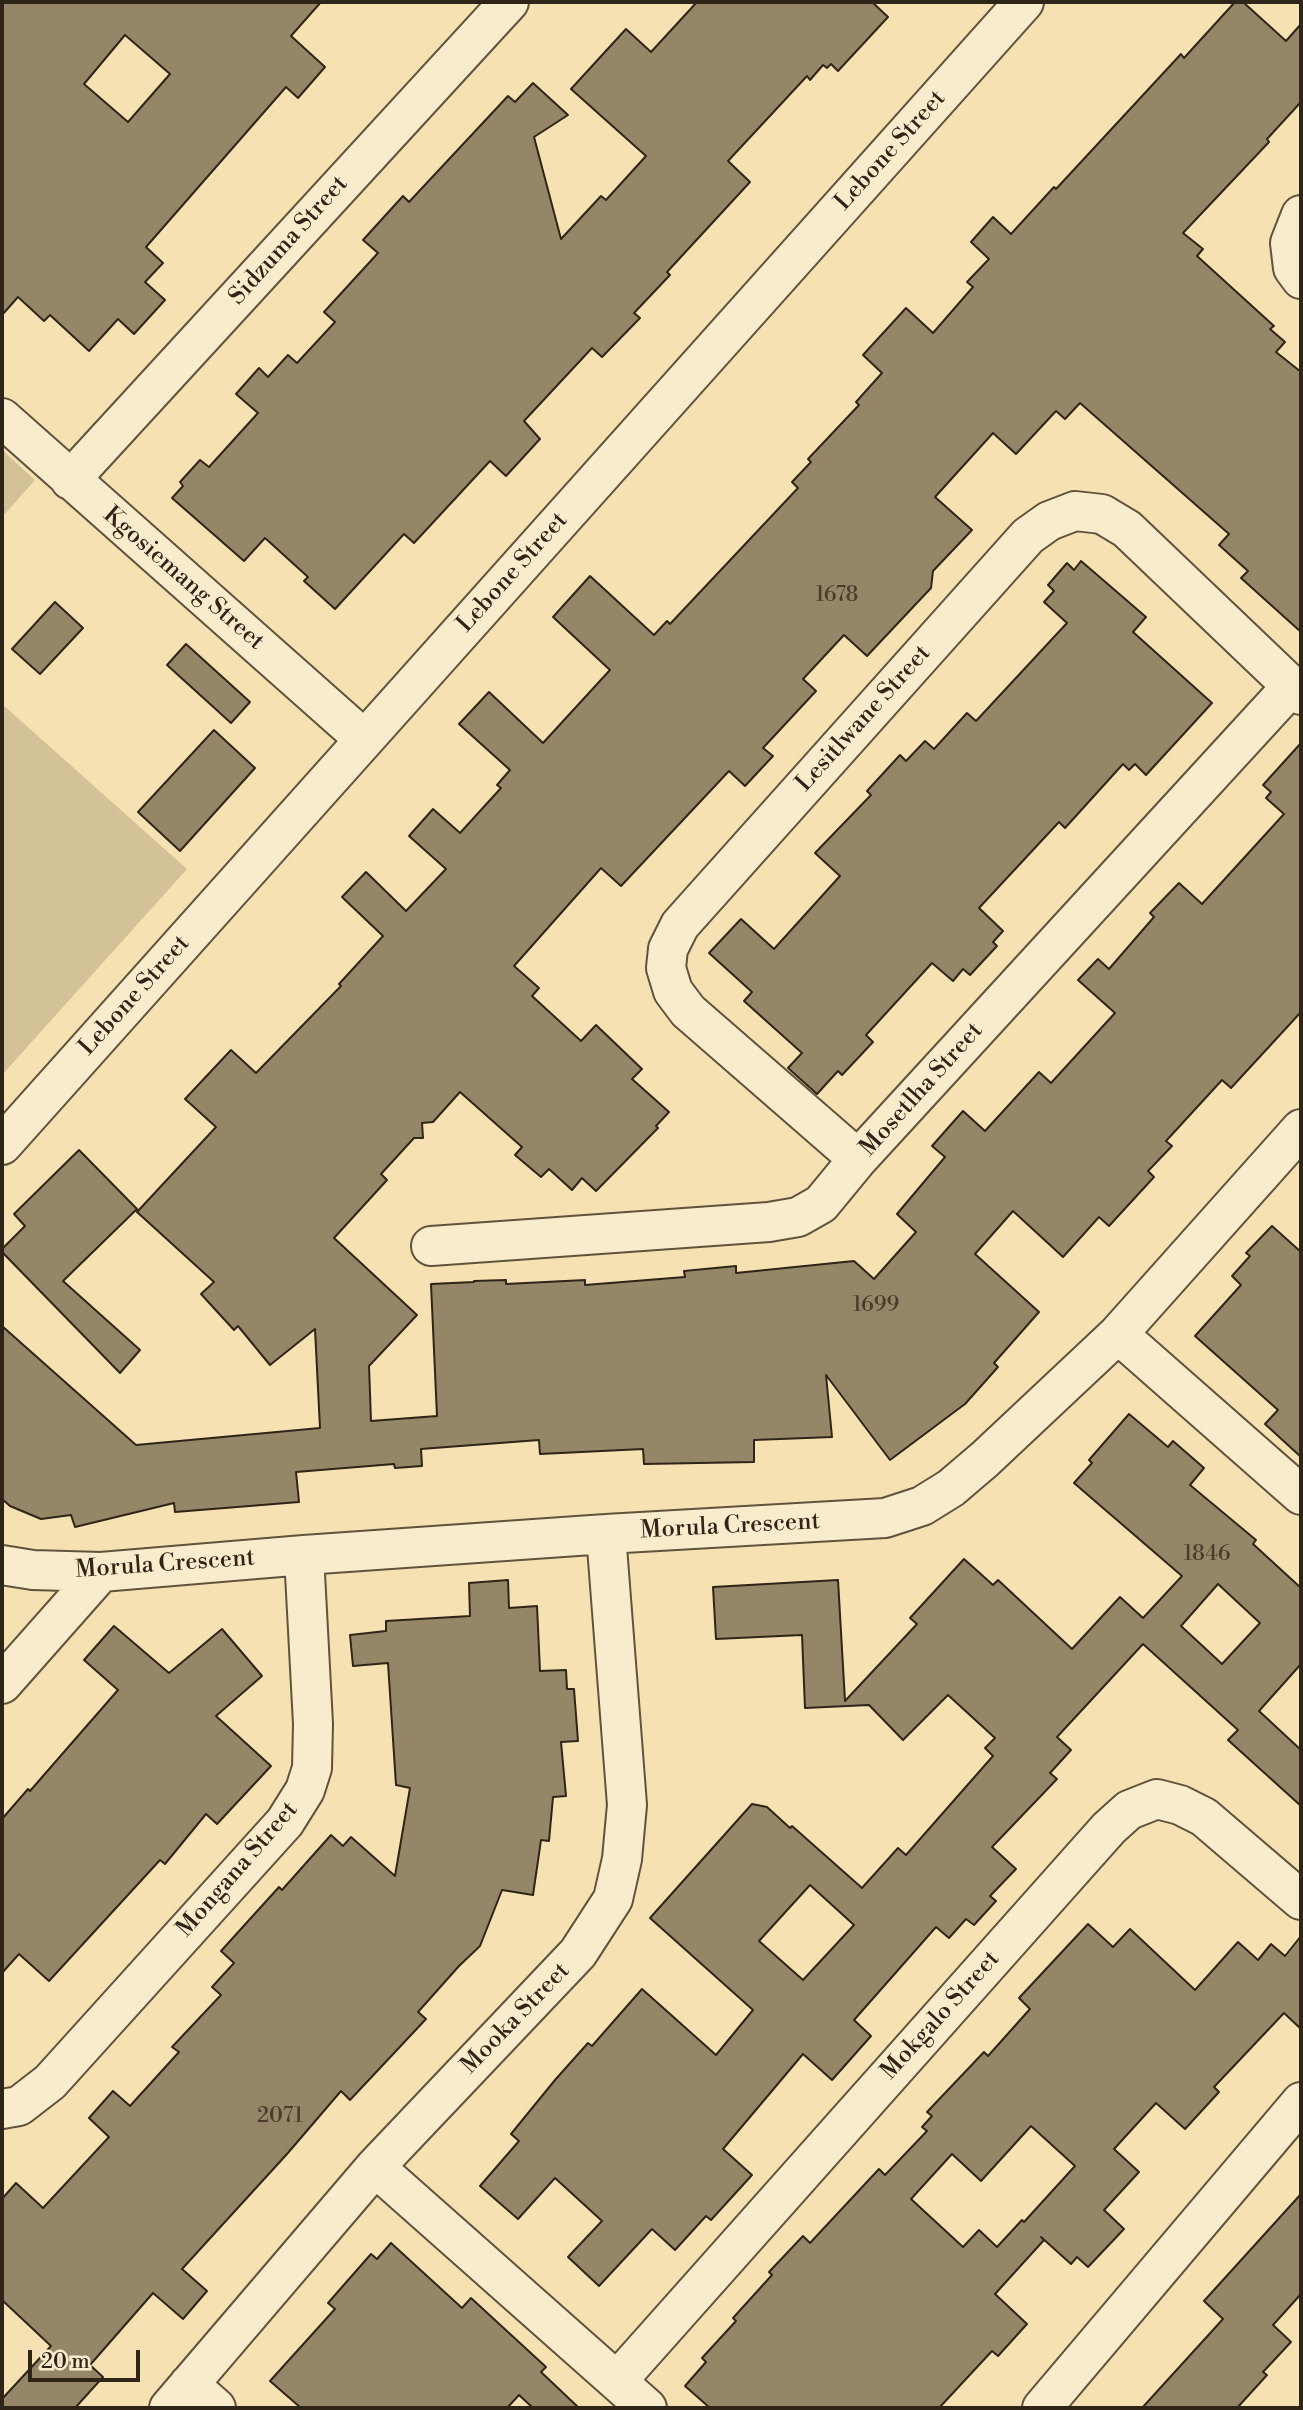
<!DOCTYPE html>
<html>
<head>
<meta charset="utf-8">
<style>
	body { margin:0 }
	#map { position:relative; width:1303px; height:2410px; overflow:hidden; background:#f5e1b1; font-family:"Libre Bodoni",serif }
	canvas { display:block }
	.frame { position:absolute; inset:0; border:4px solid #2f2418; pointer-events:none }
	.scale { position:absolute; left:28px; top:2350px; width:112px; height:32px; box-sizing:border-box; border:4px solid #2f2418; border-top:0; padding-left:9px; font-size:21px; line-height:24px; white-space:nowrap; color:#2f2418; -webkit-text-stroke:5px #f8eccc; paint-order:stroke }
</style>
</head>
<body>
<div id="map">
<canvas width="1303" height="2410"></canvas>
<div class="frame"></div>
<div class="scale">20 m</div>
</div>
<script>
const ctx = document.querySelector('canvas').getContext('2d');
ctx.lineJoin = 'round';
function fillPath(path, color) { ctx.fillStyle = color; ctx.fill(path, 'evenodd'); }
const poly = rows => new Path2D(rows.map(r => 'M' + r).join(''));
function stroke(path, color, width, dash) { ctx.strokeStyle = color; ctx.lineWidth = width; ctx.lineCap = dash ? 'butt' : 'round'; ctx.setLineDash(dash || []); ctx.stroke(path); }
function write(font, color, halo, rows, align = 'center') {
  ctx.font = font + ' "Libre Bodoni",serif'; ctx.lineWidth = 5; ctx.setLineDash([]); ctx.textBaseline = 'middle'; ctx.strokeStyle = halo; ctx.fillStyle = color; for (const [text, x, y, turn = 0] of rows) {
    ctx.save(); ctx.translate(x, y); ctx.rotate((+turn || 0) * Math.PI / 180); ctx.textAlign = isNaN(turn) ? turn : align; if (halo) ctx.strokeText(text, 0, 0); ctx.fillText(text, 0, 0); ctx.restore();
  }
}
fillPath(poly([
	[2,450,35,480,2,517],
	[2,704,187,869,2,1075]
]), '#d3c197');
const building = poly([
	[2,2,321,2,291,36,325,67,298,98,286,87,146,247,163,263,145,282,165,300,134,334,118,319,89,351,50,315,44,321,18,297,2,315,2,2],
	[125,35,170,74,128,122,84,84,125,35],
	[697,2,872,2,888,17,838,71,831,64,827,68,823,65,810,80,807,76,728,161,750,182,667,272,670,275,634,313,640,318,602,357,592,348,524,421,540,439,506,476,490,461,414,543,404,534,335,609,304,581,308,577,265,538,244,561,172,498,183,486,180,482,200,460,209,467,258,413,236,394,259,368,268,377,288,355,297,363,335,322,324,312,378,253,363,240,403,196,409,202,508,96,515,102,533,83,568,115,534,137,561,239,601,196,606,200,646,156,571,89,626,29,651,52,697,2],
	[1235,2,1243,2,1286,41,1301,24,1301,102,1267,139,1269,142,1183,233,1203,249,1197,256,1274,326,1270,329,1285,342,1276,352,1301,372,1301,632,1241,578,1248,571,1219,545,1229,534,1080,403,1065,419,1056,411,1016,454,993,433,935,497,972,530,933,571,931,588,867,656,844,635,803,679,816,691,763,748,773,756,745,786,729,771,621,886,601,868,514,966,539,988,532,996,581,1041,596,1025,642,1069,632,1079,669,1112,656,1126,658,1128,596,1191,582,1178,572,1190,549,1169,541,1177,515,1155,522,1147,460,1092,433,1122,422,1123,423,1138,414,1138,381,1174,387,1180,334,1238,417,1315,369,1366,371,1421,437,1416,431,1284,474,1282,474,1281,506,1280,506,1284,585,1280,585,1285,685,1277,684,1271,736,1266,736,1273,854,1261,874,1279,916,1232,897,1214,945,1157,932,1146,963,1111,985,1131,1039,1072,1051,1083,1115,1013,1078,980,1098,959,1109,969,1154,917,1150,913,1179,883,1202,904,1284,814,1266,798,1271,792,1263,785,1301,743,1301,1012,1231,1088,1222,1080,1166,1141,1172,1146,1148,1171,1154,1177,1109,1226,1099,1217,1063,1257,1013,1211,975,1254,1039,1312,994,1363,998,1367,965,1404,890,1460,826,1375,832,1437,754,1440,754,1462,644,1464,643,1449,540,1454,539,1440,421,1449,422,1466,395,1468,394,1464,296,1472,299,1502,175,1512,174,1503,75,1527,71,1515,41,1519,10,1506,2,1499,2,1326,136,1445,320,1428,315,1329,270,1365,238,1326,234,1330,201,1294,214,1282,137,1212,216,1127,185,1099,231,1050,256,1073,341,986,339,984,383,936,342,897,366,872,406,911,446,869,409,836,433,809,460,833,501,788,497,785,510,770,459,724,489,692,543,743,610,670,553,617,590,576,654,635,667,621,670,624,798,488,792,482,811,462,808,459,859,405,856,402,882,373,863,355,906,308,933,333,973,287,967,282,989,259,971,242,993,217,1011,234,1054,187,1056,189,1181,54,1184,58,1235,2],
	[1081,561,1146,617,1133,632,1212,703,1146,775,1135,764,1129,770,1123,764,1065,828,1059,822,979,908,1003,931,993,942,997,946,970,975,963,969,953,981,932,963,866,1035,873,1042,842,1075,838,1071,817,1094,788,1068,802,1053,744,1001,752,992,709,953,741,919,774,949,840,876,815,853,871,795,867,791,900,755,906,761,925,741,934,749,967,713,976,721,1067,623,1044,602,1054,591,1048,585,1067,563,1074,570,1081,561],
	[55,602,83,628,40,674,12,649,55,602],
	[186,644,250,702,231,723,167,665,186,644],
	[214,730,255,768,180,851,138,812,214,730],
	[79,1150,137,1209,63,1281,140,1350,120,1373,2,1252,2,1249,25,1226,14,1214,79,1150],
	[1272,1226,1301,1252,1301,1457,1265,1424,1278,1410,1195,1336,1241,1285,1232,1276,1250,1256,1246,1253,1272,1226],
	[1129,1414,1168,1447,1173,1441,1204,1468,1190,1485,1256,1540,1253,1544,1301,1588,1301,1664,1259,1711,1301,1750,1301,1806,1228,1740,1238,1730,1143,1644,1057,1737,1071,1750,1050,1773,1057,1779,992,1847,1016,1869,990,1896,996,1901,974,1925,966,1919,949,1938,936,1927,854,2020,871,2036,832,2080,803,2054,723,2149,752,2175,711,2220,706,2216,675,2250,652,2229,599,2286,568,2257,602,2221,555,2178,518,2219,480,2186,519,2141,511,2134,555,2080,588,2043,592,2046,642,1989,716,2055,753,2010,650,1918,752,1804,767,1807,790,1828,792,1826,862,1888,898,1848,906,1855,993,1756,985,1748,995,1738,948,1695,903,1740,869,1705,805,1708,802,1635,716,1639,713,1587,838,1580,845,1701,917,1624,910,1618,964,1559,993,1585,998,1580,1072,1649,1120,1597,1143,1618,1182,1576,1074,1483,1092,1463,1089,1460,1129,1414],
	[1218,1584,1260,1623,1222,1664,1181,1626,1218,1584],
	[810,1885,854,1925,803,1980,759,1941,810,1885],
	[508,1580,509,1608,537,1606,540,1671,566,1670,567,1689,574,1689,578,1741,561,1742,566,1796,553,1797,549,1841,541,1840,533,1895,502,1890,480,1946,459,1966,418,2012,426,2019,350,2100,341,2091,287,2154,182,2269,207,2291,183,2319,153,2293,90,2365,103,2377,75,2408,2,2408,2,2399,51,2346,2,2300,2,2199,16,2183,43,2208,109,2137,89,2118,113,2091,130,2106,179,2052,172,2047,221,1995,212,1987,234,1963,221,1951,279,1887,282,1890,331,1835,343,1846,351,1837,395,1876,410,1788,396,1785,388,1663,353,1666,350,1635,386,1631,386,1621,470,1616,469,1583,508,1580],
	[114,1626,169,1673,222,1629,262,1676,216,1716,271,1766,217,1824,206,1814,165,1864,160,1860,49,1981,19,1954,2,1973,2,1819,28,1789,30,1791,118,1690,84,1660,114,1626],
	[1088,1924,1113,1947,1130,1929,1195,1990,1238,1942,1258,1960,1271,1944,1285,1956,1301,1936,1301,2029,1284,2013,1214,2087,1219,2092,1185,2129,1156,2103,1114,2149,1139,2172,1104,2210,1124,2229,1088,2267,1077,2257,1071,2264,1041,2237,1044,2240,995,2294,1027,2324,998,2356,992,2351,939,2408,710,2408,685,2386,706,2362,702,2358,736,2321,733,2318,772,2275,769,2272,803,2236,810,2243,879,2169,885,2175,927,2131,922,2127,932,2116,927,2112,984,2052,988,2056,1030,2009,1019,1998,1088,1924],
	[1031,2126,1075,2166,1024,2222,1022,2220,997,2247,979,2230,963,2247,911,2199,952,2154,981,2181,1031,2126],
	[1301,2194,1301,2294,1273,2325,1291,2342,1263,2372,1267,2375,1237,2408,1142,2408,1223,2319,1204,2301,1301,2194],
	[391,2243,462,2308,471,2298,546,2367,541,2372,579,2408,533,2408,519,2395,507,2408,301,2408,270,2381,335,2309,328,2303,371,2254,377,2259,391,2243]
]);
fillPath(building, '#968668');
stroke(building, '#2f2418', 2);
const minor = poly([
	[1301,215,1290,243,1293,268,1301,279],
	[2,418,364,739],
	[70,480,509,2],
	[2,1145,1024,2],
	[858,1159,688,1011,673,991,666,968,668,949,680,925,1028,536,1049,521,1075,511,1102,514,1127,529,1301,695],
	[431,1246,769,1222,798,1217,821,1204,858,1159,1291,687],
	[1118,1334,1301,1495],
	[2,1565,33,1570,101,1572,304,1555,606,1534,885,1518,922,1506,951,1488,985,1459,1118,1334,1301,1129],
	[2,1684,101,1572],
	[2,2109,19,2106,50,2082,285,1822,305,1790,312,1768,313,1724,304,1555],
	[375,2167,647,2408],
	[617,2381,1109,1828,1129,1810,1157,1799,1180,1805,1204,1817,1301,1900],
	[189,2384,216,2408],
	[169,2408,375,2167,578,1953,613,1899,622,1859,627,1805,606,1534],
	[1042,2408,1301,2102]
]);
stroke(minor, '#60533e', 42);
stroke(minor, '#f8eccc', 38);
write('21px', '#493c2c', null, [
	["1678",837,596],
	["1699",876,1306],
	["1846",1207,1555],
	["2071",280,2117]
]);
write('24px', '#2f2418', '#f8eccc', [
	["Lebone Street",891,151,-48],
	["Sidzuma Street",289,241,-48],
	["Lebone Street",513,573,-48],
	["Kgosiemang Street",183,579,41],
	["Lesitlwane Street",864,719,-48],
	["Lebone Street",135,996,-48],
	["Mosetlha Street",922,1090,-48],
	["Morula Crescent",730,1527,-3],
	["Morula Crescent",165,1565,-4],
	["Mongana Street",238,1870,-49],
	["Mokgalo Street",941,2016,-48],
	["Mooka Street",516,2019,-46]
]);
</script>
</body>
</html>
